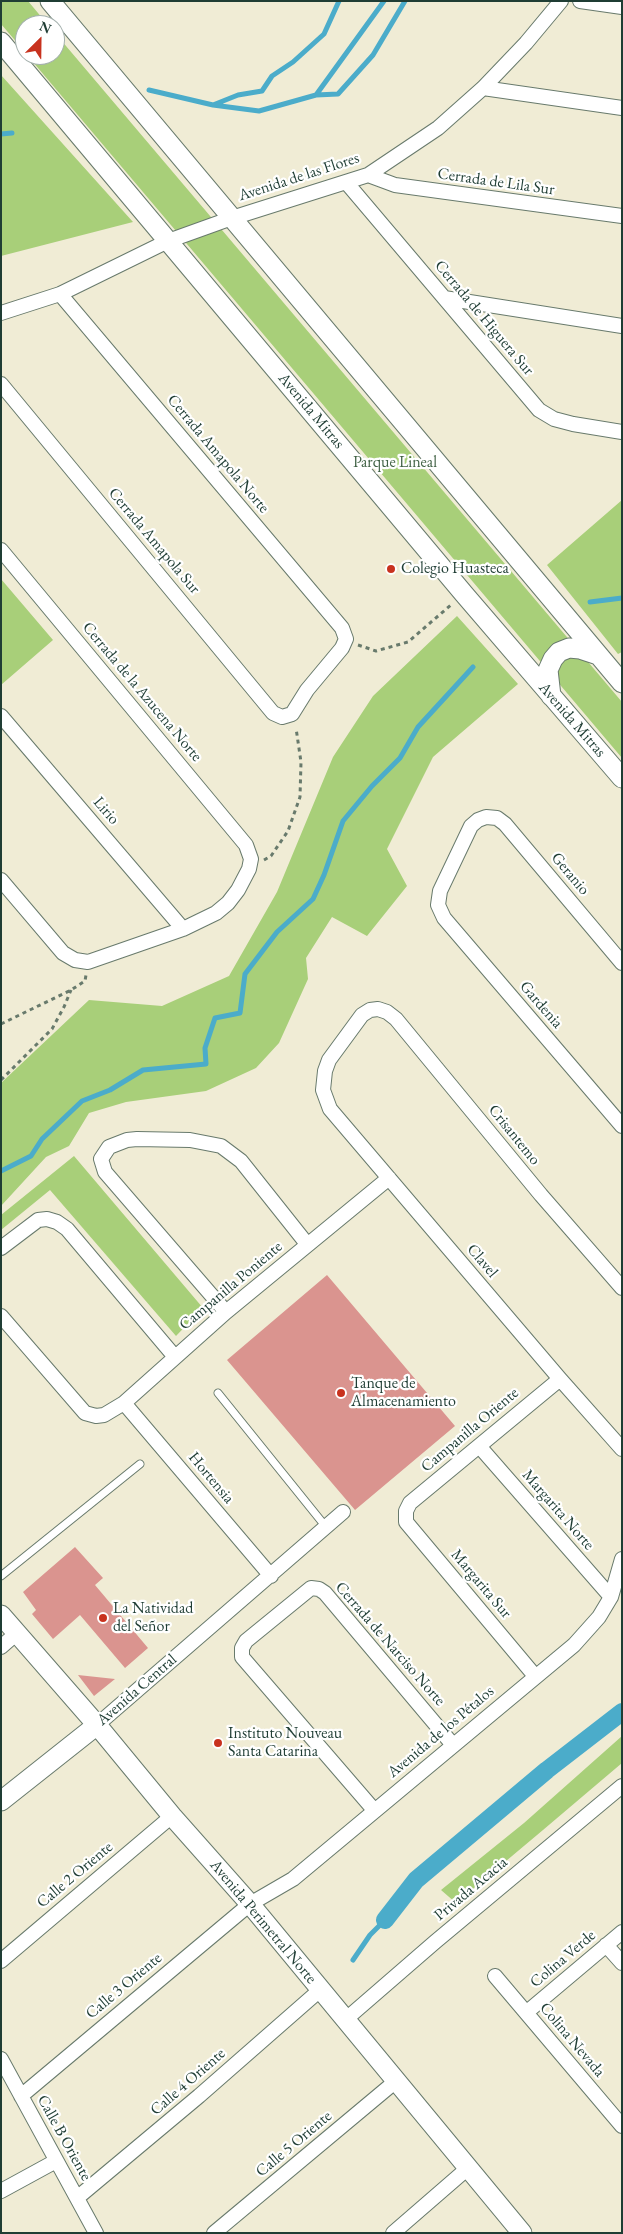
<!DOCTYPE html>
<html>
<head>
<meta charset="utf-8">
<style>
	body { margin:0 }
	#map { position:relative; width:623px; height:2234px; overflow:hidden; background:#f0ecd5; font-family:"EB Garamond",serif }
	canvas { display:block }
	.frame { position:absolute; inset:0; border:2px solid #1f3d34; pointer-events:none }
	.north { position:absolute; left:15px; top:15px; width:50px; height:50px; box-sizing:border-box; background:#fff; border:1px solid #a5b1ae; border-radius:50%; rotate:23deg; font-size:14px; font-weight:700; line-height:20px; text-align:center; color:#1f3d34 }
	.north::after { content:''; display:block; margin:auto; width:18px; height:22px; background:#c8321e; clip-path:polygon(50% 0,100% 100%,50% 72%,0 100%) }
</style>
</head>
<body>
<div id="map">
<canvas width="623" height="2234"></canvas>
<div class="frame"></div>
<div class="north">N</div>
</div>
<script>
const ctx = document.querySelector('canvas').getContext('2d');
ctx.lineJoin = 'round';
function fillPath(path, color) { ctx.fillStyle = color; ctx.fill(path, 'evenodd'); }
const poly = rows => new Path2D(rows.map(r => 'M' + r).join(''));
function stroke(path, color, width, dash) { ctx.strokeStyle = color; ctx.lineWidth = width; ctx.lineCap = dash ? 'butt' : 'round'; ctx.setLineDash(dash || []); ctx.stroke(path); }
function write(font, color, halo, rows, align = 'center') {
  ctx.font = font + ' "EB Garamond",serif'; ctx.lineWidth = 4.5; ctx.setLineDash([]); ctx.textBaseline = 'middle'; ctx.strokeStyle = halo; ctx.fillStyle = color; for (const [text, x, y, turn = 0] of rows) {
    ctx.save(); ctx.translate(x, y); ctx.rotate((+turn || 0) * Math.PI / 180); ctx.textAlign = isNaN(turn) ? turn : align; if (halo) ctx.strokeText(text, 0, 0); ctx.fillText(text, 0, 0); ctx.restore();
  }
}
fillPath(poly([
	[1,1,28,1,48,25,25,25,25,52,1,24],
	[55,33,622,702,622,758,27,55,55,55],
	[1,75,133,222,1,256],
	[622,500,622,652,618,654,547,565],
	[1,579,53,640,1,685],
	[457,616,518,684,433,757,387,849,407,886,367,936,332,917,306,958,308,979,279,1043,256,1068,206,1091,126,1102,89,1113,69,1146,46,1157,1,1206,1,1083,89,1000,162,1006,229,976,277,892,333,757,373,696],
	[74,1156,203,1308,176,1336,50,1190,1,1230,1,1215],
	[622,1736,622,1763,543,1830,456,1903,441,1890,524,1823]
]), '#a8cf79');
stroke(poly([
	[149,90,213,105,259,111,316,95,384,1],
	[316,95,338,94,373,55,405,1],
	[213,105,238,95,262,91,272,76,293,62,324,34,339,1],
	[1,134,12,133],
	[590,602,622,598],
	[1,1171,31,1156,42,1139,82,1101,110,1090,143,1070,206,1064,205,1048,215,1018,240,1013,245,974,277,932,313,899,324,875,343,821,372,786,400,758,418,727,473,667],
	[353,1960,370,1935,385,1920]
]), '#4bacca', 5);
stroke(poly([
	[385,1920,416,1880,547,1770,622,1712]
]), '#4bacca', 18);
fillPath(poly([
	[327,1275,455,1426,355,1510,227,1360],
	[75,1547,103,1578,95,1585,148,1648,125,1668,80,1615,53,1639,32,1614,36,1610,23,1592],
	[78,1675,115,1679,94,1696]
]), '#da948f');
const lane = poly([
	[218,1393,326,1527],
	[1,1576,140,1464]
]);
const street = poly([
	[580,1,622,7],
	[483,88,622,108],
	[368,175,395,185,622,216],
	[346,182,539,410,554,419,573,424,622,432],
	[444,298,622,326],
	[1,313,60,294,168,241,232,218,368,175,438,128,483,88,526,43,561,1],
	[1,384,273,713,282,717,292,714,307,690,342,648,346,639,342,628,60,294],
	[1,550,246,845,251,859,249,869,238,890,228,903,216,913,183,929,88,962,75,960,63,953,1,880],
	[1,716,183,929],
	[622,963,505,824,497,818,486,817,478,820,471,826,440,891,438,905,444,918,622,1126],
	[1,1248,38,1220,47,1219,57,1222,67,1229,175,1357],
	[622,1288,541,1195,396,1019,387,1012,378,1009,370,1010,362,1015,329,1060,325,1071,323,1090,330,1109,560,1379,622,1449],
	[226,1312,105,1172,101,1159,109,1147,127,1140,137,1139,190,1140,221,1146,241,1161,307,1244],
	[1,1316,85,1413,96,1416,104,1415,124,1403,226,1312,389,1178],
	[124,1403,271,1576],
	[479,1446,611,1597],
	[1,1647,17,1633],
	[535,1676,406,1522,406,1511,410,1503,560,1379],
	[97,1725,343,1512],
	[374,1810,242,1657,242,1648,246,1641,311,1588,319,1589,325,1593,453,1745],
	[606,1945,622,1963],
	[1,1961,172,1816],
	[495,1976,622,2126],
	[527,2012,622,1932],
	[345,2020,435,1942,622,1786],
	[1,2059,96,2233],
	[21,2096,250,1904,293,1879,574,1645,599,1617,611,1597,622,1559],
	[1,2191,56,2161],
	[77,2198,199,2096,320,1990],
	[214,2233,396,2081],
	[393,2233,468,2168]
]);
const secondary = poly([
	[50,1,622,683],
	[1,42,464,594,622,778],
	[551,696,548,670,553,659,559,652,569,648,580,649,598,655],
	[1,1615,97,1725,172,1816,250,1904,522,2233],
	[1,1801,97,1725]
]);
stroke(lane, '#687a6c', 9);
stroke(street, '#687a6c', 16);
stroke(secondary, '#687a6c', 21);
stroke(poly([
	[358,645,376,651,408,642,452,604],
	[264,860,271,856,288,831,300,797,301,762,296,728],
	[1,1024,71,990,85,981,86,975],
	[1,1080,52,1029,64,1007,71,990]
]), '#687a6c', 3, [4, 4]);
stroke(lane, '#fff', 7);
stroke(street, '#fff', 14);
stroke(secondary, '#fff', 19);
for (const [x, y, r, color] of [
	[391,569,5,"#c8321e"],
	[341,1393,5,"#c8321e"],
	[103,1618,5,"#c8321e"],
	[218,1743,5,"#c8321e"]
]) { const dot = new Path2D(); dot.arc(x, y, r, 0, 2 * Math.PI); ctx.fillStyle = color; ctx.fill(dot); stroke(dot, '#fff', 2); }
write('16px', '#1f3d34', '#fff', [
	["Avenida de las Flores",299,177,-18],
	["Cerrada de Lila Sur",496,182,8],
	["Cerrada de Higuera Sur",484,318,50],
	["Avenida Mitras",311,411,50],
	["Cerrada Amapola Norte",218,454,50],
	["Cerrada Amapola Sur",154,541,50],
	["Cerrada de la Azucena Norte",142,692,50],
	["Avenida Mitras",572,720,49],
	["Lirio",106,811,49],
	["Geranio",570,874,50],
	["Gardenia",541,1005,49],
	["Crisantemo",514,1135,51],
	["Clavel",482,1261,50],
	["Campanilla Poniente",231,1286,-40],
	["Campanilla Oriente",470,1430,-40],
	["Hortensia",211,1478,50],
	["Margarita Norte",558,1510,49],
	["Margarita Sur",481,1584,50],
	["Cerrada de Narciso Norte",390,1644,49],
	["Avenida Central",137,1690,-41],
	["Avenida de los Pétalos",441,1732,-40],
	["Calle 2 Oriente",75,1875,-40],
	["Privada Acacia",471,1889,-40],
	["Avenida Perimetral Norte",263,1922,50],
	["Colina Verde",563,1959,-40],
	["Calle 3 Oriente",124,1986,-40],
	["Colina Nevada",572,2040,50],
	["Calle 4 Oriente",188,2082,-41],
	["Calle B Oriente",64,2138,61],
	["Calle 5 Oriente",294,2144,-40]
]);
write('16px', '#416245', '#fff', [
	["Parque Lineal",395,463]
]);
write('16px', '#1f3d34', '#fff', [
	["Colegio Huasteca",401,569],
	["Tanque de",351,1384],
	["Almacenamiento",351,1402],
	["La Natividad",113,1609],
	["del Señor",113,1627],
	["Instituto Nouveau",228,1734],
	["Santa Catarina",228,1752]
], 'left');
</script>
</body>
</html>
